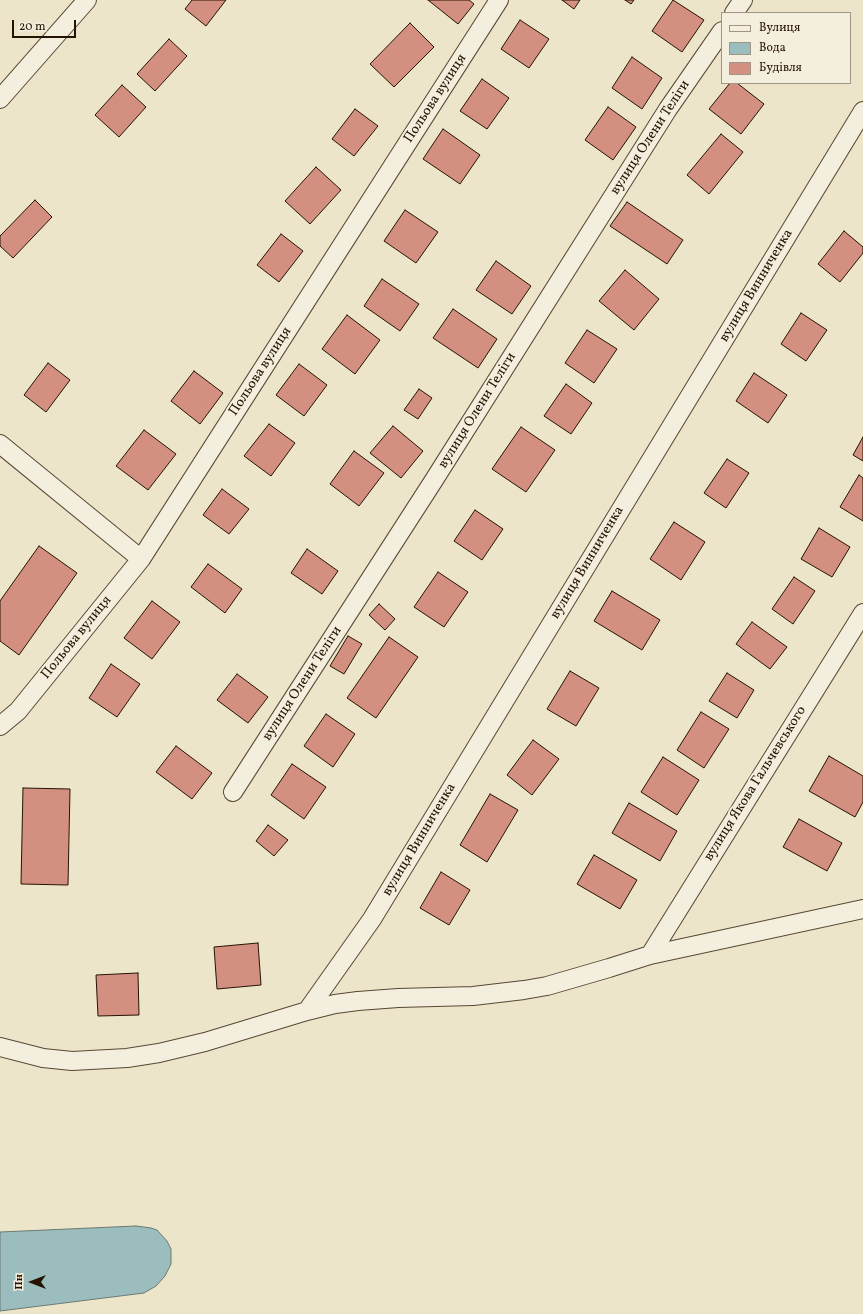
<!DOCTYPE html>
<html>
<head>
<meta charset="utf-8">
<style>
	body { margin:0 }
	#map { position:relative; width:863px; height:1314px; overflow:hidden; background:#ede5ca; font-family:Vollkorn,serif }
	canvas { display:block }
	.legend { position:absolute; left:721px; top:12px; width:130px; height:72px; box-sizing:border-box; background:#f3eedd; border:1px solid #a19685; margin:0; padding:5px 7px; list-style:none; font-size:12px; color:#251302 }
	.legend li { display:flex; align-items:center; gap:8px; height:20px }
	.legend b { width:20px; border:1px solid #a19685 }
	.north { position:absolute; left:12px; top:1262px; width:40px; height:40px; -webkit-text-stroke:3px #f3eedd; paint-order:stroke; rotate:270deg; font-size:11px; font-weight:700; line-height:16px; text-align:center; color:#251302 }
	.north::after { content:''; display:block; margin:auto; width:14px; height:18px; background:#251302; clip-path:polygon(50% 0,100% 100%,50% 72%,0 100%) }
	.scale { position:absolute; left:12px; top:20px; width:64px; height:18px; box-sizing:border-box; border:2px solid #251302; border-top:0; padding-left:5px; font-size:12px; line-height:14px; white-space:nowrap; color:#251302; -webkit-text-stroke:3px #f3eedd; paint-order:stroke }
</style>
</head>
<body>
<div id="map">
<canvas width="863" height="1314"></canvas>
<ul class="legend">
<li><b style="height:5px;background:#f3eedd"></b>Вулиця</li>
<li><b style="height:11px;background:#9bbdbe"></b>Вода</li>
<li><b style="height:11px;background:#d38f80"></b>Будівля</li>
</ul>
<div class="north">Пн</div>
<div class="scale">20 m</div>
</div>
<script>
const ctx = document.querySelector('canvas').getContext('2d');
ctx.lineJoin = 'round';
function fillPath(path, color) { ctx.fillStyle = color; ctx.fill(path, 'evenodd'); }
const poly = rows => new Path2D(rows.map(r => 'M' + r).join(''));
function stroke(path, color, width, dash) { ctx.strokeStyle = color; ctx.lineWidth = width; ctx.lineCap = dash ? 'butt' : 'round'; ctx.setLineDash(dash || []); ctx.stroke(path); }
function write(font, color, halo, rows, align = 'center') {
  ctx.font = font + ' Vollkorn,serif'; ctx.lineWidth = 4; ctx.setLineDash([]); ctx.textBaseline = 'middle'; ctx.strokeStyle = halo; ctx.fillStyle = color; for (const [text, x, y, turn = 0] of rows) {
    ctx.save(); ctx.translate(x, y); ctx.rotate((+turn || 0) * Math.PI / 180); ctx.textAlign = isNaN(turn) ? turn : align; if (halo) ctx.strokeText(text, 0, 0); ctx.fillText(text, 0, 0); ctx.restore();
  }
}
const water = poly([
	[136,1226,151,1228,157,1230,167,1241,171,1249,171,1264,165,1276,156,1286,144,1293,0,1311,0,1232,136,1226]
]);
fillPath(water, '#9bbdbe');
stroke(water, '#6c7973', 1);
const building = poly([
	[192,0,226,0,206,26,185,9,192,0],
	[428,0,469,0,474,4,458,24,428,0],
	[562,0,580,0,574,9,562,0],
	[625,0,634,0,631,4,625,0],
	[673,0,704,20,682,52,652,31,673,0],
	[520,20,549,39,529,68,501,49,520,20],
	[410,23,434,47,394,87,370,64,410,23],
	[169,39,187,56,155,91,137,74,169,39],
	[632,57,662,78,642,109,612,88,632,57],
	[482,79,509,98,487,129,460,111,482,79],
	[730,83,737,83,764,104,741,134,709,109,730,83],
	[122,85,146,107,119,137,95,115,122,85],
	[608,107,636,127,613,160,585,140,608,107],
	[355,109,378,126,354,156,332,139,355,109],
	[443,129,480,155,460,184,423,159,443,129],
	[721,134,743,152,709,194,687,175,721,134],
	[316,167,341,190,310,224,285,201,316,167],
	[35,200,52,217,13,258,0,246,0,236,35,200],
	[627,202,683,240,667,264,610,226,627,202],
	[405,210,438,232,416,263,384,241,405,210],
	[844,231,863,247,863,253,840,282,818,264,844,231],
	[281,234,303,251,279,282,257,265,281,234],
	[496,261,531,286,512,314,476,290,496,261],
	[625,270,659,299,634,330,599,301,625,270],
	[382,279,419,304,400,331,364,306,382,279],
	[453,309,497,339,478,368,433,338,453,309],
	[801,313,827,330,806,361,781,344,801,313],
	[347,315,380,340,355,374,322,349,347,315],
	[587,330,617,349,594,383,565,363,587,330],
	[48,363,70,380,46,412,24,395,48,363],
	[299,364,327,385,304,416,276,395,299,364],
	[194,371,223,393,200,424,171,401,194,371],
	[754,373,787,395,768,423,736,401,754,373],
	[566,384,592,403,571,434,544,416,566,384],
	[419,389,432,398,418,419,404,410,419,389],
	[269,424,295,443,271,476,244,456,269,424],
	[393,426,423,451,401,478,370,453,393,426],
	[521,427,555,450,526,492,492,469,521,427],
	[144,430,176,454,148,490,116,466,144,430],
	[863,437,863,461,853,455,863,437],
	[354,451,384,473,359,506,330,484,354,451],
	[727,459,749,473,726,508,704,493,727,459],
	[859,475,863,478,863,521,840,507,859,475],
	[222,489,249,509,229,534,203,515,222,489],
	[475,510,503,529,482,560,454,541,475,510],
	[674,522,705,542,681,580,650,559,674,522],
	[819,528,850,547,832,577,801,559,819,528],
	[39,546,77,573,19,655,0,641,0,601,39,546],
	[307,549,338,571,322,594,291,573,307,549],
	[208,564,242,589,225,613,191,587,208,564],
	[438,572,468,592,444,627,414,607,438,572],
	[794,577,815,591,793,624,772,609,794,577],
	[612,591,660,620,642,650,594,621,612,591],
	[152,601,180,622,152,659,124,638,152,601],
	[379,604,395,619,385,630,369,615,379,604],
	[752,622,787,647,770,669,736,644,752,622],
	[348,636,362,644,344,674,330,666,348,636],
	[389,637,418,657,376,718,347,698,389,637],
	[111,664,140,684,117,717,89,698,111,664],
	[570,671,599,688,576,726,547,709,570,671],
	[727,673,754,690,737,718,709,701,727,673],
	[237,674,268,697,248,723,217,700,237,674],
	[701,712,729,729,704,768,677,750,701,712],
	[326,714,355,734,333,767,304,746,326,714],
	[533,740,559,759,532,795,507,775,533,740],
	[176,746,212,773,192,799,156,772,176,746],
	[829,756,863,776,863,802,855,817,809,791,829,756],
	[663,757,699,780,677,815,641,792,663,757],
	[292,764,326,787,304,819,271,795,292,764],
	[23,788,70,789,68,885,21,884,23,788],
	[490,794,518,810,487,862,460,845,490,794],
	[629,803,677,831,660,861,612,833,629,803],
	[799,819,842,843,827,871,783,847,799,819],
	[268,825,288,840,274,856,256,841,268,825],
	[594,855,637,880,620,909,577,884,594,855],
	[441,872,470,890,449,925,420,908,441,872],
	[258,943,261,985,217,989,214,947,258,943],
	[138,973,139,1015,98,1016,96,975,138,973]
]);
fillPath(building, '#d38f80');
stroke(building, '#251302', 1);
const street = poly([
	[734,13,743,0],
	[0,99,87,0],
	[0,444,141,559],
	[0,726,18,711,141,559,499,0],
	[233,792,434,480,668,109,722,31],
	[650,955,863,613],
	[307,1011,372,919,863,111],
	[0,1047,43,1058,72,1061,127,1058,159,1053,205,1042,307,1011,335,1004,358,1001,398,998,473,996,524,990,547,986,609,968,650,955,863,909]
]);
stroke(street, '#574834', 20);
stroke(street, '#f3eedd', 18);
write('14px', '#251302', '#f3eedd', [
	["Польова вулиця",436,99,-57],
	["вулиця Олени Теліги",651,138,-57],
	["вулиця Винниченка",757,286,-59],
	["Польова вулиця",261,372,-57],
	["вулиця Олени Теліги",478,411,-58],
	["вулиця Винниченка",588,563,-59],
	["Польова вулиця",77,638,-51],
	["вулиця Олени Теліги",303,684,-57],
	["вулиця Якова Гальчевського",756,784,-58],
	["вулиця Винниченка",420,840,-59]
]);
</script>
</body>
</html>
